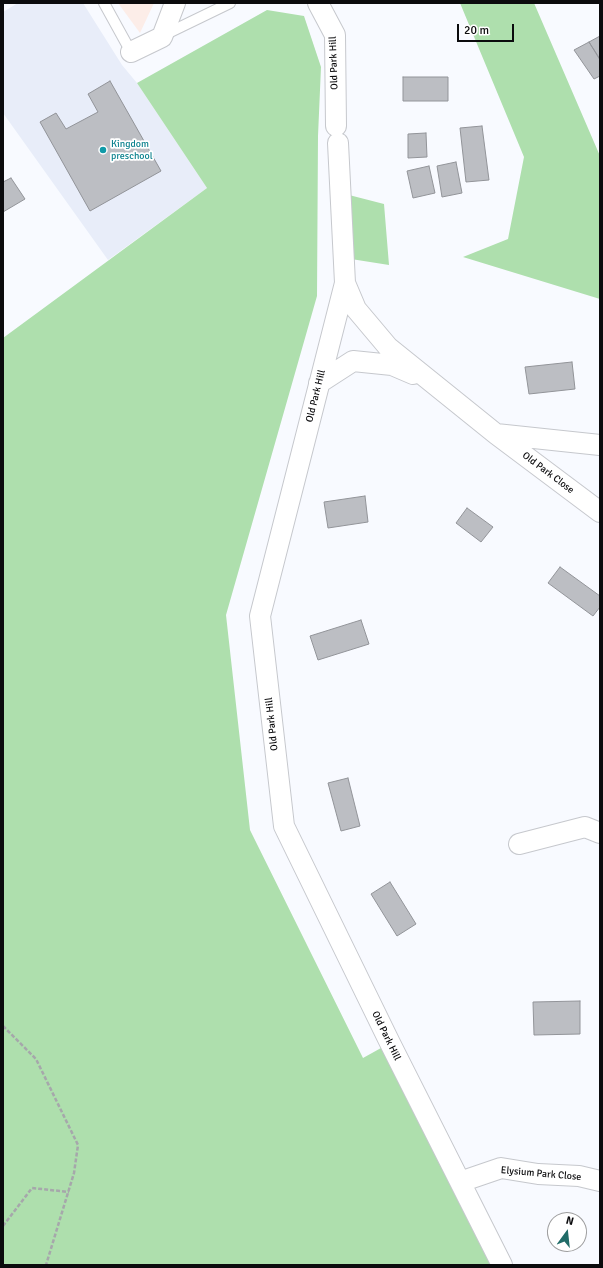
<!DOCTYPE html>
<html>
<head>
<meta charset="utf-8">
<style>
	body { margin:0 }
	#map { position:relative; width:603px; height:1268px; overflow:hidden; background:#f8faff; font-family:Signika,sans-serif }
	canvas { display:block }
	.frame { position:absolute; inset:0; border:4px solid #0b0b0d; pointer-events:none }
	.north { position:absolute; left:547px; top:1212px; width:40px; height:40px; box-sizing:border-box; background:#fff; border:1px solid #9d9d9e; border-radius:50%; rotate:15deg; font-size:11px; font-weight:700; line-height:16px; text-align:center; color:#0b0b0d }
	.north::after { content:''; display:block; margin:auto; width:14px; height:18px; background:#216c68; clip-path:polygon(50% 0,100% 100%,50% 72%,0 100%) }
	.scale { position:absolute; left:457px; top:24px; width:57px; height:18px; box-sizing:border-box; border:2px solid #0b0b0d; border-top:0; padding-left:5px; font-size:12px; line-height:14px; white-space:nowrap; color:#0b0b0d; -webkit-text-stroke:3px #fff; paint-order:stroke }
</style>
</head>
<body>
<div id="map">
<canvas width="603" height="1268"></canvas>
<div class="frame"></div>
<div class="north">N</div>
<div class="scale">20 m</div>
</div>
<script>
const ctx = document.querySelector('canvas').getContext('2d');
ctx.lineJoin = 'round';
function fillPath(path, color) { ctx.fillStyle = color; ctx.fill(path, 'evenodd'); }
const poly = rows => new Path2D(rows.map(r => 'M' + r).join(''));
function stroke(path, color, width, dash) { ctx.strokeStyle = color; ctx.lineWidth = width; ctx.lineCap = dash ? 'butt' : 'round'; ctx.setLineDash(dash || []); ctx.stroke(path); }
function write(font, color, halo, rows, align = 'center') {
  ctx.font = font + ' Signika,sans-serif'; ctx.lineWidth = 3.5; ctx.setLineDash([]); ctx.textBaseline = 'middle'; ctx.strokeStyle = halo; ctx.fillStyle = color; for (const [text, x, y, turn = 0] of rows) {
    ctx.save(); ctx.translate(x, y); ctx.rotate((+turn || 0) * Math.PI / 180); ctx.textAlign = isNaN(turn) ? turn : align; if (halo) ctx.strokeText(text, 0, 0); ctx.fillText(text, 0, 0); ctx.restore();
  }
}
fillPath(poly([
	[118,3,154,3,140,33]
]), '#fcede8');
fillPath(poly([
	[18,3,83,3,122,65,137,83,207,188,108,260,3,113,3,12]
]), '#e8edf9');
fillPath(poly([
	[460,3,534,3,600,156,600,299,463,257,508,239,524,157],
	[267,10,304,16,321,67,318,136,317,296,226,615,250,830,363,1058,390,1043,502,1265,3,1265,3,338,207,188,137,83],
	[349,195,384,204,389,265,351,259]
]), '#aedfad');
const building = poly([
	[600,36,600,59,589,42,600,36],
	[589,42,600,60,600,76,594,79,574,50,589,42],
	[403,77,448,77,448,101,403,101,403,77],
	[110,81,161,171,90,211,40,122,56,113,66,129,98,112,88,94,110,81],
	[482,126,489,180,466,182,460,128,482,126],
	[426,133,427,157,408,158,408,134,426,133],
	[456,162,462,193,442,197,437,166,456,162],
	[429,166,435,193,413,198,407,171,429,166],
	[11,178,25,199,3,212,3,182,11,178],
	[572,362,575,389,529,394,525,367,572,362],
	[365,496,368,522,328,528,324,502,365,496],
	[467,508,493,527,481,542,456,523,467,508],
	[560,567,600,596,600,607,593,616,548,583,560,567],
	[361,620,369,644,318,660,310,636,361,620],
	[348,778,360,826,341,831,328,783,348,778],
	[390,882,416,924,397,936,371,894,390,882],
	[580,1001,580,1034,534,1035,533,1002,580,1001]
]);
fillPath(building, '#bcbec3');
stroke(building, '#929499', 1);
const lane = poly([
	[104,3,131,52],
	[164,35,230,3]
]);
const street = poly([
	[318,3,335,35,336,126],
	[131,52,162,37,175,3],
	[338,143,345,283,260,616,284,826,390,1043,502,1265],
	[345,283,356,309,388,347,496,434,600,445],
	[319,383,353,361,392,365,413,374],
	[496,434,600,512],
	[519,844,585,827,600,833],
	[460,1182,501,1168,538,1174,579,1176,600,1181]
]);
stroke(lane, '#c6c8cd', 12);
stroke(street, '#c6c8cd', 22);
stroke(poly([
	[3,1026,36,1059,78,1145,74,1173,46,1265],
	[3,1226,32,1188,69,1192]
]), '#a6a7ab', 2.5, [4, 2]);
stroke(lane, '#fff', 10);
stroke(street, '#fff', 20);
for (const [x, y, r, color] of [
	[103,150,4,"#0f9aa8"]
]) { const dot = new Path2D(); dot.arc(x, y, r, 0, 2 * Math.PI); ctx.fillStyle = color; ctx.fill(dot); stroke(dot, '#fff', 1.5); }
write('10px', '#0b0b0d', '#fff', [
	["Old Park Hill",334,63,-92],
	["Old Park Hill",316,396,-76],
	["Old Park Close",548,473,37],
	["Old Park Hill",272,724,-96],
	["Old Park Hill",386,1036,64],
	["Elysium Park Close",541,1174,5]
]);
write('10px', '#0d838f', '#fff', [
	["Kingdom",111,144],
	["preschool",111,156]
], 'left');
</script>
</body>
</html>
